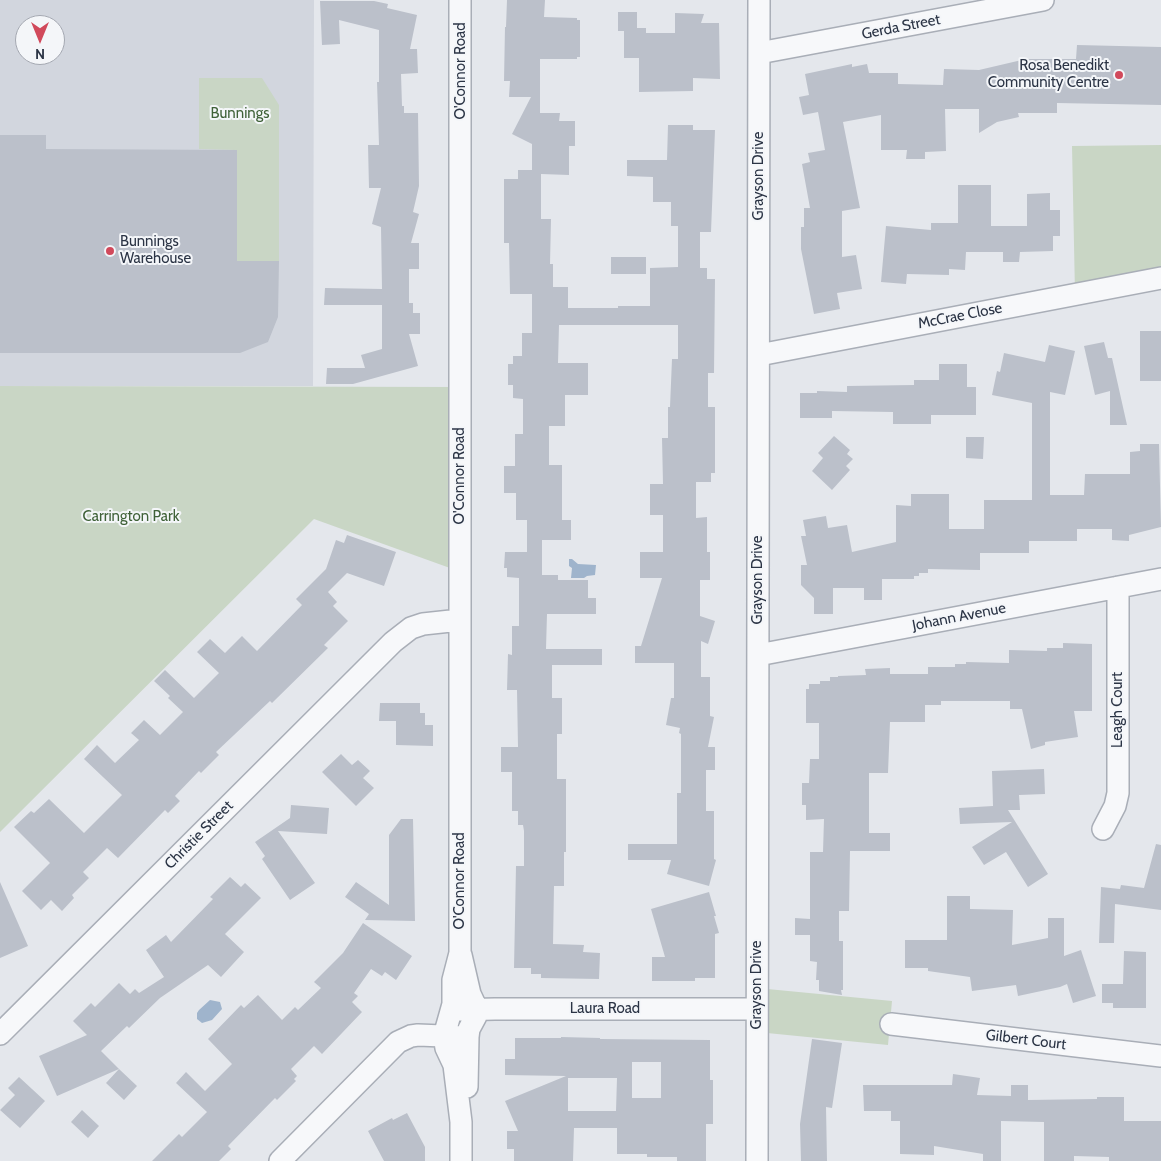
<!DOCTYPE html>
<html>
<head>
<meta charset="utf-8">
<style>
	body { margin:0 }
	#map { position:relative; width:1161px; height:1161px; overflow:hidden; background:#e4e7ec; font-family:Cabin,sans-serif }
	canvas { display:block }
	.north { position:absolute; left:15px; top:15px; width:50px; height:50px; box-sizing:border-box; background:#f4f6f9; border:1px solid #a4a8b1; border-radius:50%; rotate:180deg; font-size:14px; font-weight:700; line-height:20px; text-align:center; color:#2b3445 }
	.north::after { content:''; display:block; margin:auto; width:18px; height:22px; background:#d1495b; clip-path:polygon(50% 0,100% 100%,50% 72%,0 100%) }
</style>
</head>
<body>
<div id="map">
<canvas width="1161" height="1161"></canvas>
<div class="north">N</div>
</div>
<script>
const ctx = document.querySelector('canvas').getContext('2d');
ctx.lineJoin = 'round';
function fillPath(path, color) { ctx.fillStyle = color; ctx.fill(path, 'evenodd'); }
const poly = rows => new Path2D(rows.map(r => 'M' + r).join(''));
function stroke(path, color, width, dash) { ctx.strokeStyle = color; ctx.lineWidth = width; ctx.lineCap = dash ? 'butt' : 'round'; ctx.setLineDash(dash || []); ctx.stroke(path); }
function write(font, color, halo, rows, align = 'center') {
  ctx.font = font + ' Cabin,sans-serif'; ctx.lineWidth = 4; ctx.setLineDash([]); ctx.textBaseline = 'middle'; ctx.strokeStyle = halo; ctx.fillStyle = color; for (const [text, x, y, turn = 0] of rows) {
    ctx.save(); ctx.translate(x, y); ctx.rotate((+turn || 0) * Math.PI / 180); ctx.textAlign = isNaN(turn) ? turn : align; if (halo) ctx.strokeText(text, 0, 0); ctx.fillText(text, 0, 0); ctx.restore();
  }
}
fillPath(poly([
	[0,0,314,0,313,386,0,386],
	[25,25,55,25,55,55,25,55]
]), '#d2d6de');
fillPath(poly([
	[199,78,262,78,279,105,279,261,237,261,237,150,199,149],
	[1161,145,1161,278,1075,294,1072,146],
	[0,386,460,387,461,572,314,519,0,832],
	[757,988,892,1001,888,1045,757,1032]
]), '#c9d6c5');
fillPath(poly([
	[569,559,572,559,578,564,596,565,595,575,587,576,584,578,571,578,572,568,569,566],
	[210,1000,220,1002,222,1009,212,1020,202,1023,197,1019,197,1013,199,1010]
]), '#9fb4cc');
fillPath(poly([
	[507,0,545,0,544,17,577,18,577,20,580,20,580,57,577,57,577,59,540,59,540,113,560,113,559,121,575,121,575,146,569,146,569,175,541,174,541,219,551,219,550,264,553,264,553,287,568,287,568,308,618,308,618,306,650,306,650,268,678,267,678,226,671,226,671,202,653,202,653,177,627,176,627,160,667,160,668,125,693,125,693,130,715,130,711,232,700,232,700,268,707,268,707,279,715,279,714,373,708,373,708,407,715,407,715,473,711,473,711,482,696,482,696,518,707,517,707,552,710,552,710,580,700,580,700,616,715,621,708,644,701,641,701,677,710,677,710,716,714,717,708,747,715,747,715,770,706,770,706,811,714,811,714,859,716,860,709,886,667,874,671,860,628,860,628,844,677,844,677,793,681,793,681,734,679,733,680,728,666,725,671,698,674,698,674,663,635,663,635,646,641,646,662,578,640,578,640,552,663,552,663,515,650,515,650,484,663,484,662,438,668,438,668,407,670,407,672,359,678,359,678,325,559,325,558,363,588,363,588,395,565,395,565,426,549,426,549,465,562,465,562,520,571,520,571,540,542,540,542,575,558,575,558,580,588,580,588,598,596,598,596,614,547,614,546,649,602,649,602,665,552,665,552,698,562,698,562,734,557,734,557,779,566,779,566,852,564,852,564,886,554,886,553,944,584,945,583,952,600,953,599,979,541,978,541,974,531,974,531,968,514,968,516,866,524,866,524,831,523,825,518,825,518,811,512,811,512,772,501,772,501,747,518,747,517,690,507,690,508,654,512,655,512,626,519,626,519,578,507,577,507,568,504,568,505,552,527,552,527,520,516,520,516,493,504,493,504,466,515,466,515,434,523,434,523,399,513,398,513,385,508,385,508,364,513,364,513,356,522,356,522,333,532,333,532,294,510,294,509,243,504,243,504,179,518,179,518,170,532,170,532,144,512,134,531,97,509,97,510,81,504,81,505,27,506,27],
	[320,1,374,1,388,4,387,8,417,15,410,49,417,49,418,73,401,74,402,106,404,106,404,113,418,113,419,186,413,212,419,214,411,243,419,243,419,269,409,269,409,303,413,303,413,313,420,313,420,334,409,334,418,366,353,384,326,384,327,368,365,368,361,355,382,349,382,305,324,305,325,288,382,289,381,227,372,224,381,188,369,188,368,145,379,145,377,82,379,82,379,30,339,20,340,44,322,45],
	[618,12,637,12,637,28,646,28,646,33,675,33,675,13,704,14,701,23,719,23,720,79,693,78,693,91,639,92,639,58,624,58,624,31,618,31],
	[1077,45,1161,47,1161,105,1057,103,1057,113,1018,113,1019,117,997,122,979,133,979,109,945,109,946,151,925,152,925,159,906,159,907,150,881,150,881,115,843,122,860,208,842,211,842,257,856,255,862,289,837,293,840,309,814,314,801,249,801,227,804,227,804,208,810,208,802,164,810,162,808,153,825,150,818,112,803,115,799,97,809,95,805,74,852,64,852,67,867,64,869,73,898,73,898,84,943,85,944,69,979,70,1026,59,1076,59],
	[0,135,46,135,46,149,237,150,237,261,279,261,278,317,268,342,240,353,0,353],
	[958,185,991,185,991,226,1027,226,1027,194,1050,193,1050,210,1060,210,1060,236,1053,236,1053,251,1020,252,1019,262,1003,262,1003,252,966,252,965,270,949,269,949,275,907,274,906,284,881,282,886,226,931,230,931,223,958,223],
	[611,257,646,257,646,274,611,274],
	[1140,331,1161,331,1161,381,1140,381],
	[1104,342,1108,358,1112,358,1127,425,1110,425,1110,391,1095,395,1084,346],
	[1049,345,1075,351,1065,395,1050,392,1050,495,1084,495,1085,474,1130,474,1130,452,1140,451,1140,444,1159,444,1161,527,1129,535,1129,541,1112,540,1112,529,1077,529,1077,541,1029,541,1029,553,980,553,980,570,928,569,928,573,919,573,919,576,914,576,914,579,882,579,882,600,864,600,864,588,833,588,833,614,814,614,814,598,801,585,801,565,807,565,801,536,806,536,803,520,826,516,828,528,847,525,852,552,896,542,896,505,911,506,911,494,949,494,949,529,984,529,984,500,1032,500,1032,403,992,395,997,371,1000,372,1004,353,1045,362],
	[939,364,967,364,967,387,976,387,976,415,931,415,931,424,893,424,893,412,832,411,832,418,800,418,800,393,817,393,817,391,847,392,847,386,914,385,914,380,939,380],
	[834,436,850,450,847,454,853,459,846,466,850,470,832,490,812,471,823,458,818,453],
	[966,437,984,437,983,459,966,458],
	[347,535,396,552,384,586,347,573,328,592,337,602,333,606,348,621,324,645,328,648,272,703,270,701,216,752,219,755,201,773,199,771,175,796,180,801,168,813,165,810,118,858,107,848,83,872,89,878,72,895,74,898,62,911,51,900,41,910,22,891,50,863,14,827,31,811,34,813,49,799,84,833,122,795,84,759,97,745,115,763,139,740,131,733,144,720,160,735,183,712,168,698,170,696,154,681,165,670,194,698,219,673,197,652,210,639,225,653,242,636,257,651,302,605,296,599,326,569,336,540,344,543],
	[1063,643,1092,644,1092,711,1074,711,1078,737,1045,742,1045,745,1031,749,1022,709,1010,709,1010,701,941,701,941,705,925,705,925,722,890,722,888,773,869,773,869,833,890,833,890,851,850,851,849,911,839,911,839,941,843,941,843,990,841,990,842,995,819,991,819,980,816,980,817,962,810,961,810,935,795,935,795,918,810,919,810,852,823,852,824,819,806,820,806,805,802,805,802,783,809,783,810,759,819,759,819,723,806,723,806,689,809,689,809,684,820,684,820,681,830,681,830,677,838,677,838,676,866,675,865,669,890,668,890,674,928,674,928,667,955,667,955,664,966,664,966,662,1009,663,1009,650,1047,651,1047,648,1063,648],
	[380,703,420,703,420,713,425,713,425,725,433,725,433,746,396,745,396,721,379,721],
	[341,754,352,765,358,760,370,771,363,778,374,788,356,806,322,772],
	[1044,769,1045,794,1019,795,1020,810,1008,810,1048,874,1028,887,1006,852,984,865,972,847,1012,822,960,824,959,808,993,806,992,771],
	[291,805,329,808,327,834,278,831,315,883,290,900,262,859,265,856,255,842,290,818],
	[401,819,413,819,415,921,365,920,369,914,345,897,356,882,389,905,389,835],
	[1156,844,1161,845,1161,910,1115,904,1114,943,1099,943,1101,887,1120,889,1121,885,1144,888],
	[230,877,241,887,245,883,261,898,225,934,244,952,221,977,208,965,160,998,129,1028,127,1026,101,1051,119,1069,57,1096,39,1056,87,1035,73,1021,91,1003,95,1007,119,983,130,994,135,989,139,993,164,977,146,950,166,935,171,942,213,899,210,897],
	[0,882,28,946,0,958],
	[709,892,716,916,714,916,719,933,715,934,715,978,695,978,695,981,652,981,652,957,665,957,651,909],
	[947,896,970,896,970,909,1013,910,1012,945,1048,938,1048,918,1064,918,1064,956,1081,950,1096,996,1073,1003,1067,984,1060,987,1018,996,1016,985,972,991,970,977,928,971,928,968,905,968,905,940,947,940],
	[363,923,412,956,396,980,385,972,382,976,371,969,354,993,358,996,352,1002,362,1012,322,1054,314,1046,291,1069,297,1076,294,1079,296,1081,277,1100,275,1098,228,1146,231,1149,219,1161,152,1161,179,1134,182,1137,207,1112,176,1083,186,1072,205,1091,232,1064,208,1039,241,1005,244,1008,258,995,282,1020,295,1007,298,1010,321,988,314,982,343,953],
	[1124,951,1146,952,1146,1008,1113,1008,1113,1003,1102,1003,1102,984,1123,984],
	[561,1037,600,1038,600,1039,710,1040,710,1080,713,1080,713,1124,706,1124,706,1161,677,1161,677,1157,647,1157,647,1154,617,1154,617,1128,574,1128,573,1161,514,1161,514,1149,507,1149,507,1131,518,1131,505,1101,566,1076,505,1075,505,1059,515,1059,515,1038,561,1038],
	[632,1062,661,1062,661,1098,632,1098],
	[568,1078,617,1078,616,1111,568,1111],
	[812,1039,842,1043,832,1108,826,1107,827,1161,801,1161,800,1124],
	[119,1069,137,1086,124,1100,106,1083],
	[953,1074,980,1078,977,1095,1011,1096,1011,1085,1028,1085,1028,1100,1097,1099,1097,1097,1124,1097,1124,1121,1161,1121,1161,1161,1109,1161,1109,1157,1074,1156,1074,1161,1044,1161,1044,1122,1001,1121,1001,1161,983,1161,983,1154,934,1146,934,1155,900,1154,900,1121,891,1121,891,1111,864,1111,863,1085,952,1085],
	[19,1077,45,1101,20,1128,0,1110,15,1095,8,1088],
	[82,1110,99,1126,88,1138,71,1122],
	[407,1113,425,1147,425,1161,384,1161,368,1131,392,1118,393,1120]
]), '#bbc0ca');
const minor = poly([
	[460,0,460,953,453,980,453,1004,444,1036,446,1048,454,1065,461,1122,461,1161],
	[759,53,1043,0],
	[759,355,1161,278],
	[758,655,1161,579],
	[1103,829,1115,806,1118,793,1118,587],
	[461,955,470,994,477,1009,476,1016,469,1029,468,1037,467,1087],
	[452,1010,495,1009,757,1009],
	[891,1024,1161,1056],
	[0,1034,393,642,411,628,423,624,460,620],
	[280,1161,398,1042,411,1036,418,1035,468,1037],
	[757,1161,759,0]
]);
stroke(minor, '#a9aeb7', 24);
stroke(minor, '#f7f8fa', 21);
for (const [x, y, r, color] of [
	[1119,75,5,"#d1495b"],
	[110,251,5,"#d1495b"]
]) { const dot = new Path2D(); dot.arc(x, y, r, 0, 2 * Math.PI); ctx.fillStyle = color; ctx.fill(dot); stroke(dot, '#f4f6f9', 2); }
write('15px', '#2b3445', '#f4f6f9', [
	["Gerda Street",901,27,-11],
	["O'Connor Road",461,71,-90],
	["Grayson Drive",759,176,-90],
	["McCrae Close",960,316,-11],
	["O'Connor Road",460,476,-90],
	["Grayson Drive",758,580,-90],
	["Johann Avenue",959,617,-11],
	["Leagh Court",1118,710,-90],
	["Christie Street",199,835,-45],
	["O'Connor Road",460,881,-90],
	["Grayson Drive",757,985,-90],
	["Laura Road",605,1009],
	["Gilbert Court",1026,1040,7]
]);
write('15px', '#2b3445', '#f4f6f9', [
	["Rosa Benedikt",1109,66],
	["Community Centre",1109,83],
	["Bunnings",120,242,"left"],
	["Warehouse",120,259,"left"]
], 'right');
write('15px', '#3f6138', '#f4f6f9', [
	["Bunnings",240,114],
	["Carrington Park",131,517]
]);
</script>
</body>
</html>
